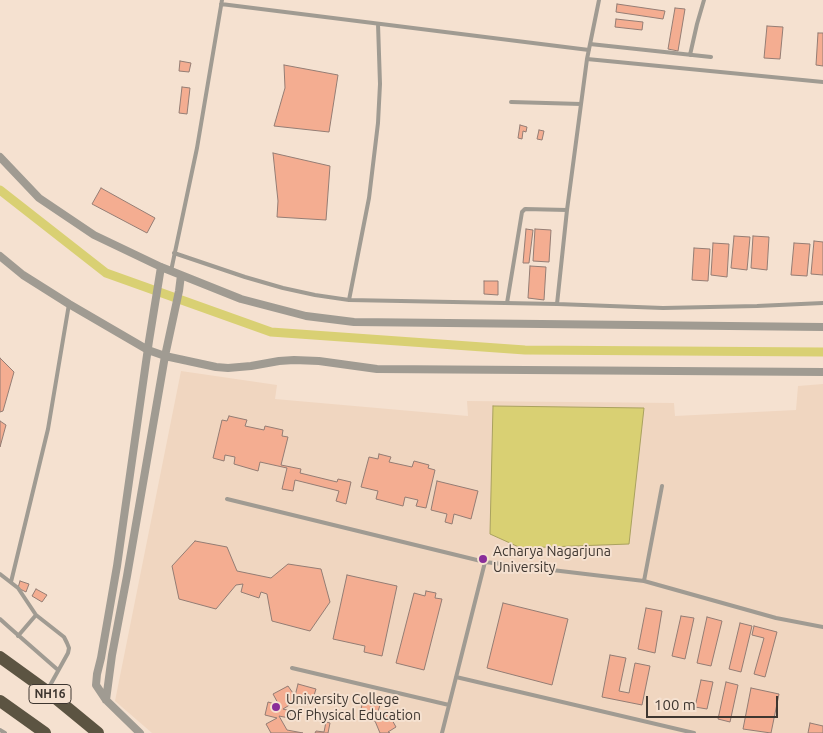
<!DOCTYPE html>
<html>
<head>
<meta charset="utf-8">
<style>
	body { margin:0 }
	#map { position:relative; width:823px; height:733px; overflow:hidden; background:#f5e1d0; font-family:Ubuntu,sans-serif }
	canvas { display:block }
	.scale { position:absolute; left:646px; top:696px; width:132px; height:22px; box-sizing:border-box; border:2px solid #3e3630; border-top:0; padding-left:6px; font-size:15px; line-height:18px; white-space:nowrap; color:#3e3630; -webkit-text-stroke:4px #f5e1d0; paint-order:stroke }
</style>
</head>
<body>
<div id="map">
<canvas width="823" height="733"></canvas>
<div class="scale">100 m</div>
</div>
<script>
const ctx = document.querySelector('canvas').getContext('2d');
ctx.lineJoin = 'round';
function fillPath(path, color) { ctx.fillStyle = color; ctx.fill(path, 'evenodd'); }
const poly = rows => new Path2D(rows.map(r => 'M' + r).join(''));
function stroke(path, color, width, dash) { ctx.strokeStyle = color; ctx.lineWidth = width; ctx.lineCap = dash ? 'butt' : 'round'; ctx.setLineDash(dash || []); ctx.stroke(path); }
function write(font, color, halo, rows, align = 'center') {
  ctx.font = font + ' Ubuntu,sans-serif'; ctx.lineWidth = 4; ctx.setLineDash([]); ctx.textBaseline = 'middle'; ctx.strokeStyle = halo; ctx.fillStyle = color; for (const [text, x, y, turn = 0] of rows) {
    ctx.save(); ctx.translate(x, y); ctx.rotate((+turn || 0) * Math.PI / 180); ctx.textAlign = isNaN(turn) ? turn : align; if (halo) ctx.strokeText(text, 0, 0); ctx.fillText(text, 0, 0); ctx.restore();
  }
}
fillPath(poly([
	[181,371,277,385,275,399,468,416,467,401,674,403,675,416,796,410,798,386,823,384,823,733,152,733,115,701]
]), '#f0d6c0');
const water = poly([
	[493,406,644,408,629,544,521,548,490,534,493,406]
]);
fillPath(water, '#d9d073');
stroke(water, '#aaa25f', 1);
stroke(poly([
	[0,190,106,273,271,332,525,350,823,352]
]), '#d9d073', 9);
const building = poly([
	[617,4,665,11,663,19,616,12,617,4],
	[675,8,685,9,678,51,668,49,675,8],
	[616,19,643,22,642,30,615,27,616,19],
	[767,26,783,27,780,59,764,58,767,26],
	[818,33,823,33,823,66,816,65,818,33],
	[180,61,191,63,189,72,179,71,180,61],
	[284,65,338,75,329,132,274,126,285,88,284,65],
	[182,87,190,88,187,114,179,113,182,87],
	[520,125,527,127,526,132,523,131,522,139,518,138,520,125],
	[539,130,544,131,542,140,537,139,539,130],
	[273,153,330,166,326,220,277,217,278,201,273,153],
	[101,188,155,218,147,233,92,204,101,188],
	[526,229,533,230,529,263,523,263,526,229],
	[535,229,551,230,549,262,533,261,535,229],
	[734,236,750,237,747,270,731,268,734,236],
	[753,236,769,237,767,270,751,268,753,236],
	[814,241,823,242,823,275,811,274,814,241],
	[713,243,729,244,727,277,711,275,713,243],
	[794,243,810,244,807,276,791,275,794,243],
	[694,248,710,249,708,281,692,280,694,248],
	[530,266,546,267,544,300,528,298,530,266],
	[484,281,498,281,498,295,484,294,484,281],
	[0,358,14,372,3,411,0,412,0,358],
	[229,416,247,420,245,426,264,430,265,426,283,430,282,436,288,437,281,465,301,469,300,473,337,482,338,479,351,482,346,504,336,501,339,491,295,480,293,491,282,489,287,468,260,462,258,471,234,464,235,457,225,455,224,461,213,458,222,420,227,421,229,416],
	[0,421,6,425,0,447,0,421],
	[379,454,391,457,389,462,412,467,414,461,429,465,428,468,435,470,426,508,416,506,418,500,405,497,403,506,376,499,378,491,361,487,369,457,378,459,379,454],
	[437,481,478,491,471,519,454,514,452,524,445,522,447,514,431,510,437,481],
	[195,541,227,547,237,571,271,578,288,564,321,569,330,602,310,631,272,621,267,594,261,592,259,598,241,592,243,584,236,585,216,609,179,599,172,566,195,541],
	[347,575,397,586,382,656,364,652,365,646,333,639,347,575],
	[20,581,29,584,26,592,18,588,20,581],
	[36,589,47,595,42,602,32,596,36,589],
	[426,591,436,593,435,598,442,599,424,670,396,663,414,593,425,596,426,591],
	[503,603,568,619,552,685,487,668,503,603],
	[646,608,662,611,655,653,638,649,646,608],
	[681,616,694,618,685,659,672,656,681,616],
	[707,617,722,621,711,666,697,663,707,617],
	[740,623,752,626,741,672,729,669,740,623],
	[754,626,777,632,765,677,754,674,764,638,752,635,754,626],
	[610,655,626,658,619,691,629,693,635,663,650,666,642,705,602,697,610,655],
	[701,680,713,682,707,709,695,707,701,680],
	[726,682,738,685,730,722,718,719,726,682],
	[298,684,316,689,311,705,296,701,283,709,291,711,289,718,279,716,287,730,303,733,271,733,266,724,277,718,265,715,268,702,279,705,273,694,288,686,295,696,298,684],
	[751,688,779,694,771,733,743,729,751,688],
	[363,701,380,705,376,718,387,711,396,727,388,732,390,733,380,733,375,721,359,717,363,701],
	[326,722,330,723,328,733,315,733,316,731,324,732,326,722],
	[810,723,823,726,823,733,808,733,810,723]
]);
fillPath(building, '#f4ad91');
stroke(building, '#947d74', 1);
stroke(poly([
	[221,4,589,50],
	[590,44,711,57],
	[690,55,697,24,704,0],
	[587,59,823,82],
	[511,102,581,104],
	[174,253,245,277,283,288,315,295,349,300,557,304,663,308,757,306,823,303],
	[171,271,197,148,222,0],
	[349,300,369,198,378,123,380,84,378,24],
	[507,303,522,212,525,209,567,210],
	[557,304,567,210,587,59,599,0],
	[227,499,485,562,644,581,776,618,823,627],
	[0,574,18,588,36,615,64,637,67,643,69,648,68,653,48,689],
	[644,581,662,486],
	[11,582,48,429,69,304],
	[0,619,10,628,58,670],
	[18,636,36,615],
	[292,668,449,705],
	[456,677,694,733],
	[0,730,5,733],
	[442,733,485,562]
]), '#a09b92', 4);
stroke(poly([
	[0,157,39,198,94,235,161,267,241,299,306,316,354,322,823,327],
	[0,256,23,275,69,304,148,350,165,356,216,367,228,368,251,366,279,361,294,360,319,361,377,369,823,372],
	[106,700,112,655,127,576,165,356,179,291,181,275],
	[140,733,106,700,96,685,97,674,101,658,117,566,149,341,161,267]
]), '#a09b92', 8);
stroke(poly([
	[0,657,47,691,98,733],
	[0,701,45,733]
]), '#5c5442', 12);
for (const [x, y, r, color] of [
	[483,559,5,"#892d99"],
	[276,707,5,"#892d99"]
]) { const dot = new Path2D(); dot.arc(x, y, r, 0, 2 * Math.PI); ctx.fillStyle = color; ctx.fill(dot); stroke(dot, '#f5e1d0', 2); }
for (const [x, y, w] of [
	[50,694,42]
]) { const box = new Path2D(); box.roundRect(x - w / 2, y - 9.5, w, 19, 4); ctx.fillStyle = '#f5e1d0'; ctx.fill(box); stroke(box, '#3e3630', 1); }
write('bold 12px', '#3e3630', null, [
	["NH16",50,694]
]);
write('14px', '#3e3630', '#f5e1d0', [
	["Acharya Nagarjuna",493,551],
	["University",493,567],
	["University College",286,699],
	["Of Physical Education",286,715]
], 'left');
</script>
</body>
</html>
